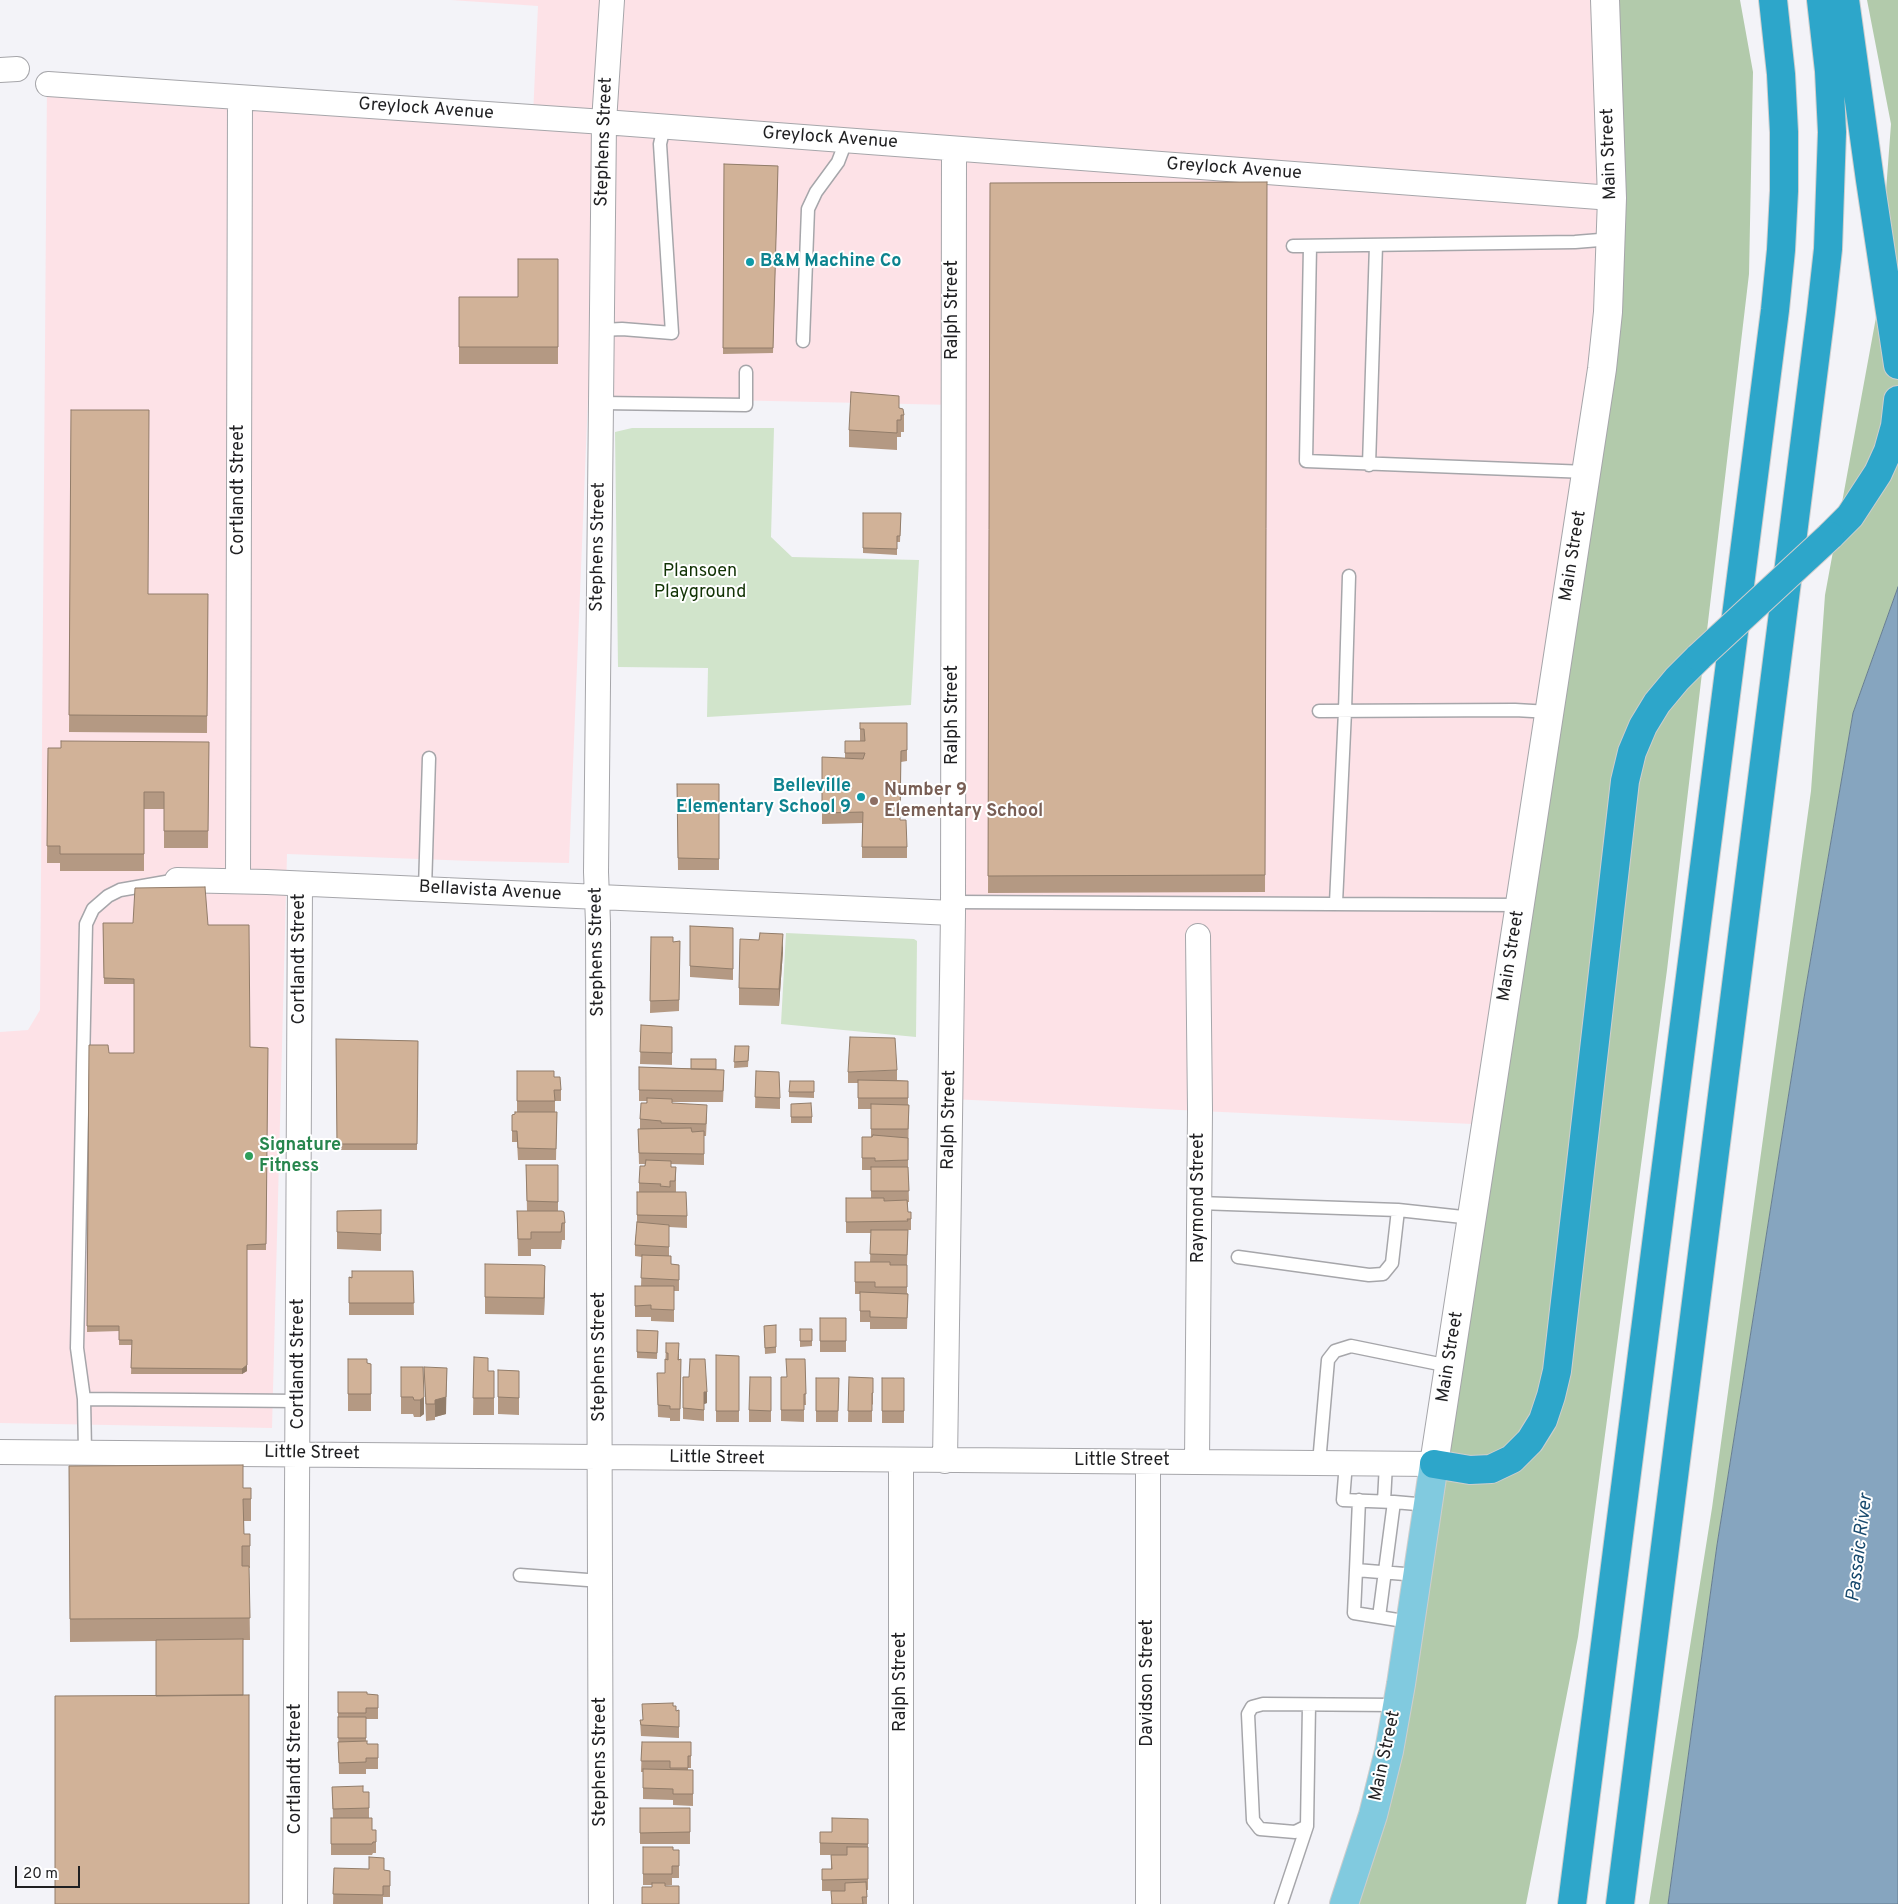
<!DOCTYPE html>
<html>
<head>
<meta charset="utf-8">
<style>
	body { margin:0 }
	#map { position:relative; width:1898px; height:1904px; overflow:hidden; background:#f3f3f8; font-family:Overpass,sans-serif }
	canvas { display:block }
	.scale { position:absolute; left:15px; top:1866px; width:65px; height:22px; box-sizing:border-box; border:2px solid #1f1f21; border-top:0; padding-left:6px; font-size:15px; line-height:18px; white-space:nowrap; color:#1f1f21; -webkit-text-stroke:4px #fff; paint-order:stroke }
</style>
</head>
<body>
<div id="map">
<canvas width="1898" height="1904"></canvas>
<div class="scale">20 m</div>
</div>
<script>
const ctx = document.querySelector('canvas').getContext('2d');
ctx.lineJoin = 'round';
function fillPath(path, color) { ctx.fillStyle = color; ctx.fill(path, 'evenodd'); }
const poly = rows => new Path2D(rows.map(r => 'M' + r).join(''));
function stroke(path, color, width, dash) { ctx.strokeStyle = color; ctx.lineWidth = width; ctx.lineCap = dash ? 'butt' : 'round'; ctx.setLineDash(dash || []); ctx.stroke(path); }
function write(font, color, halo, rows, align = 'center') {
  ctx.font = font + ' Overpass,sans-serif'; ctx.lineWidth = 4; ctx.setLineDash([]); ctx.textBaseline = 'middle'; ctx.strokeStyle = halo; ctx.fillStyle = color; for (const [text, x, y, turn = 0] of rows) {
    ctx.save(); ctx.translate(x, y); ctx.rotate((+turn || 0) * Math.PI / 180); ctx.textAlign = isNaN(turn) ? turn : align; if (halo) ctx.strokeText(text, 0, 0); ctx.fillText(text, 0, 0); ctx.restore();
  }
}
fillPath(poly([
	[451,0,1611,0,1619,323,1493,1125,951,1099,954,405,588,397,569,863,472,861,287,854,272,1428,0,1423,0,1032,28,1030,40,1010,47,82,533,116,538,6]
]), '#fde2e7');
fillPath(poly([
	[632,428,774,428,771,537,792,557,919,560,911,705,707,717,708,668,618,667,615,432],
	[786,933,914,939,917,941,916,1037,781,1024]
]), '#d1e4cb');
fillPath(poly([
	[1611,0,1740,0,1753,72,1749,274,1667,970,1578,1637,1526,1904,1353,1904,1619,323],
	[1867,0,1898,0,1898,587,1853,713,1804,998,1717,1545,1668,1904,1649,1904,1712,1508,1811,791,1825,595,1877,312,1891,124]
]), '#b2caab');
const water = poly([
	[1898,587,1898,1904,1668,1904,1717,1545,1804,998,1853,713,1898,587]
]);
fillPath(water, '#86a5bf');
stroke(water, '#677d90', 1);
const service = poly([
	[1293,246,1575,242,1612,239],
	[1310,246,1306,461,1587,472],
	[602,330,622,329,672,333,660,144,664,127],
	[803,341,808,209,816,192,838,162,846,141],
	[601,403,746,405,746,372],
	[1369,465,1376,245],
	[1319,711,1515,710,1550,712],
	[425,889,429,758],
	[953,902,1520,905],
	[1336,903,1345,711,1349,576],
	[1199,1203,1398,1210,1392,1263,1383,1274,1369,1275,1238,1257],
	[1398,1210,1472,1218],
	[84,1399,298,1401],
	[85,1451,84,1399,77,1348,86,924,93,909,108,896,120,890,177,880],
	[1319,1463,1328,1360,1335,1351,1351,1346,1449,1366],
	[1346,1463,1343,1500,1394,1502,1379,1617],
	[1359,1500,1356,1570,1417,1575],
	[1384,1501,1386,1464],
	[1394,1502,1428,1505],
	[1356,1570,1354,1613,1410,1622],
	[520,1575,601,1581],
	[1307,1826,1295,1832,1260,1829,1253,1820,1248,1714,1252,1707,1263,1704,1397,1705],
	[1281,1904,1307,1826,1309,1705]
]);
const minor = poly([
	[0,70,17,69],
	[48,84,604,122,1612,198],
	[177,880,267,882,953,913],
	[238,881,240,98],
	[0,1452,1434,1464],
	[945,1461,953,913,954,149],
	[1197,1461,1200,1110,1198,936],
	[295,1904,300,884],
	[601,1904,598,923,596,872,604,122,612,0],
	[901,1904,901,1461],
	[1148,1904,1148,1462]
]);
const tertiary = poly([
	[1434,1464,1602,369,1608,312,1612,198,1605,0]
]);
const primary = poly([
	[1344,1904,1373,1815,1389,1751,1401,1684,1434,1464]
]);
const motorway = poly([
	[1845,0,1870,180,1898,365],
	[1830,536,1850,516,1878,473,1888,451,1895,426,1898,400],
	[1434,1464,1470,1470,1491,1469,1512,1459,1530,1441,1543,1420,1551,1396,1557,1371,1625,781,1632,752,1643,726,1657,703,1677,679,1699,657],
	[1572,1904,1775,310,1781,250,1784,191,1784,132,1781,74,1773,0],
	[1620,1904,1821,312,1828,249,1832,132,1829,71,1821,0]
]);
stroke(service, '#a6a6aa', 15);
stroke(minor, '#a6a6aa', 26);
stroke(tertiary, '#a6a6aa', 30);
stroke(primary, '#cecece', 30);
stroke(motorway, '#cecece', 30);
stroke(service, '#fff', 12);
stroke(minor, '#fff', 24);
stroke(tertiary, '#fff', 28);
stroke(primary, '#81cadf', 28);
stroke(motorway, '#2da6ca', 28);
const motorwayBridge = poly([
	[1699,657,1830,536]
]);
stroke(motorwayBridge, '#cecece', 30, []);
stroke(motorwayBridge, '#2da6ca', 28);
fillPath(poly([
	[724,164,778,166,773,353,723,354],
	[1267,182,1265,892,988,893,990,183],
	[558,259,558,364,459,364,459,297,518,297],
	[899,408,904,415,904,432,901,432,901,437,897,437,897,450,849,447,849,430],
	[71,410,148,594,208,594,207,733,69,732],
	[863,513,901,513,900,542,897,542,897,555,863,553],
	[860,723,907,723,907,761,901,762,900,820,907,847,907,858,862,858,862,823,822,824,822,757,845,758,845,741,864,741,860,741],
	[209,742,208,848,164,848,164,809,144,809,144,871,60,871,60,863,47,863,48,748,61,748],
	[677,784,719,784,719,870,678,870],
	[103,923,208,925,250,1047,268,1048,266,1250,247,1250,247,1371,242,1374,131,1374,132,1345,119,1345,119,1331,87,1332,89,1045,109,1053,134,1053,134,984,104,984],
	[690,926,733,928,733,980,690,977],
	[651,937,673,942,680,941,679,1011,650,1013],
	[783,951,779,1006,739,1005,739,988],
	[641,1025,672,1027,672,1065,640,1064],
	[336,1039,418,1041,417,1150,337,1150],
	[735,1046,749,1046,748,1067,734,1068],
	[639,1067,716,1069,724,1081,723,1102,672,1102,672,1103,707,1116,706,1136,704,1136,704,1165,671,1164,671,1167,676,1167,676,1192,687,1216,687,1228,669,1227,669,1256,671,1264,679,1265,679,1291,674,1291,674,1322,651,1321,651,1317,635,1317,635,1286,641,1286,642,1257,635,1256,635,1245,637,1222,637,1192,639,1192,639,1183,645,1164,639,1164,638,1129,640,1129,640,1119,647,1101,639,1101],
	[897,1070,897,1080,908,1081,908,1105,909,1105,908,1167,909,1202,908,1202,908,1212,911,1212,911,1230,908,1230,907,1266,907,1293,908,1294,907,1329,870,1329,870,1322,860,1322,860,1294,855,1294,855,1262,870,1262,871,1233,846,1233,846,1198,871,1198,871,1170,862,1170,862,1158,871,1137,871,1109,858,1109,858,1083,848,1083,848,1072],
	[517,1071,554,1077,561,1090,561,1101,555,1101,555,1112,557,1112,556,1160,518,1160,517,1142,512,1142,512,1115,515,1114,517,1112],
	[756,1071,780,1098,780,1109,755,1108],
	[814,1081,814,1098,789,1097,789,1092],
	[791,1104,812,1117,812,1123,791,1123],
	[526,1165,558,1165,558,1211,565,1223,565,1240,562,1240,561,1249,531,1249,531,1256,518,1256,517,1211,527,1211],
	[381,1210,381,1251,337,1249,337,1211],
	[485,1264,545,1283,544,1315,485,1314],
	[413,1271,414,1315,349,1315,349,1277],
	[820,1318,846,1318,846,1352,820,1352],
	[776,1325,776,1353,765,1354,764,1326],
	[800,1329,812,1329,812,1346,800,1347],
	[637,1330,658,1331,657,1359,637,1358],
	[666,1343,679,1354,679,1360,681,1359,680,1421,670,1421,670,1418,658,1417,657,1373,665,1373],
	[716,1355,739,1356,739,1422,716,1422],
	[474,1357,488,1371,494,1371,494,1415,473,1415],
	[348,1359,371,1364,371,1411,348,1411],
	[805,1359,806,1405,804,1405,804,1422,781,1421,781,1377,787,1377],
	[401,1367,423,1367,424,1414,420,1417,414,1417,413,1414,401,1414],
	[424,1367,446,1414,435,1417,435,1420,426,1421],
	[498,1370,519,1371,519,1415,498,1414],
	[683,1377,707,1403,704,1404,704,1421,683,1419],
	[771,1377,771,1422,749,1422,749,1410],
	[849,1377,873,1378,873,1404,872,1405,872,1422,848,1422],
	[816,1378,839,1378,838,1422,816,1422],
	[882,1378,904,1378,904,1423,882,1423],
	[69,1466,243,1488,251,1499,251,1521,244,1521,244,1534,250,1534,250,1568,249,1568,250,1640,243,1640,156,1696,156,1641,70,1642],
	[338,1692,367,1694,378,1695,378,1719,366,1719,366,1742,367,1744,378,1744,378,1769,366,1769,366,1774,339,1774,338,1724],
	[673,1706,676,1711,679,1710,679,1738,641,1736,640,1720,642,1720],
	[642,1742,691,1742,691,1768,688,1768,688,1770,693,1770,693,1806,673,1805,673,1800,643,1799,643,1772,641,1772],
	[332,1787,363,1792,369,1792,369,1818,372,1830,376,1830,376,1853,373,1853,372,1855,331,1855,331,1818,333,1818],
	[640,1808,690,1808,690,1844,640,1844],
	[868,1819,868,1890,867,1890,867,1904,831,1904,837,1891,822,1891,822,1869,831,1869,831,1855,820,1855,820,1832,832,1832],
	[643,1847,673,1850,679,1850,679,1878,672,1878,672,1885,652,1887,652,1885,643,1885],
	[334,1868,390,1871,390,1897,383,1897,383,1904,333,1904]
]), '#b49983');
fillPath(poly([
	[783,934,783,951,779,1006,779,989],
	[545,1266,545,1283,544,1315,544,1298],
	[247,1365,247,1371,242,1374,242,1369],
	[447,1368,446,1414,435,1417,435,1420,435,1400],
	[704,1392,707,1392,707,1403,704,1404,704,1421],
	[424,1397,424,1414,420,1417,420,1400]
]), '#927d6a');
const building = poly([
	[724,164,778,166,773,348,723,348,724,164],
	[1267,182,1265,875,988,876,990,183,1267,182],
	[518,259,558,259,558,347,459,347,459,297,518,297,518,259],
	[851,392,899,396,899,408,903,409,904,415,901,415,901,420,897,420,897,433,849,430,851,392],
	[71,410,149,410,148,594,208,594,207,716,69,715,71,410],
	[863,513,901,513,900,536,897,536,897,549,863,548,863,513],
	[860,723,907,723,907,750,901,751,900,820,906,820,907,847,862,847,863,812,822,813,822,757,863,759,865,753,845,753,845,741,865,741,864,729,860,729,860,723],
	[61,741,209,742,208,831,164,831,164,792,144,792,144,854,60,854,60,846,47,846,48,748,61,748,61,741],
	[677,784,719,784,719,859,678,858,677,784],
	[205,887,208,925,249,925,250,1047,268,1048,266,1244,247,1245,247,1365,242,1369,131,1368,132,1340,119,1340,119,1326,87,1326,89,1045,108,1045,109,1053,134,1053,134,979,104,978,103,923,133,923,135,888,205,887],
	[690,926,733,928,733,969,690,966,690,926],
	[760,933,783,934,779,989,739,988,740,939,759,940,760,933],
	[651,937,673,937,673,942,680,941,679,1000,650,1001,651,937],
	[641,1025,672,1027,672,1053,640,1052,641,1025],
	[850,1037,895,1038,897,1070,848,1072,850,1037],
	[336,1039,418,1041,417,1144,337,1144,336,1039],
	[735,1046,749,1046,748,1061,734,1062,735,1046],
	[691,1059,716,1059,716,1069,691,1069,691,1059],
	[639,1067,724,1070,723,1091,639,1090,639,1067],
	[517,1071,554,1071,554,1077,560,1077,561,1090,554,1090,555,1101,517,1101,517,1071],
	[756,1071,779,1072,780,1098,755,1097,756,1071],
	[858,1080,908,1081,908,1098,858,1098,858,1080],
	[790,1081,814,1081,814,1092,789,1092,790,1081],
	[647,1098,672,1099,672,1103,707,1105,706,1124,661,1123,661,1121,640,1119,641,1103,647,1103,647,1098],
	[811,1103,812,1117,791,1117,791,1104,811,1103],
	[871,1104,909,1105,908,1129,871,1129,871,1104],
	[515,1112,557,1112,556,1149,518,1148,517,1131,512,1131,512,1115,515,1114,515,1112],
	[691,1128,692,1132,704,1131,704,1154,639,1153,638,1129,691,1128],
	[873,1135,908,1138,908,1160,875,1161,875,1158,862,1158,862,1137,872,1137,873,1135],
	[646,1160,671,1161,671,1167,676,1167,675,1181,670,1181,670,1187,660,1186,661,1184,639,1183,640,1166,645,1166,646,1160],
	[526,1165,558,1165,558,1202,527,1201,526,1165],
	[871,1167,908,1167,909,1191,871,1191,871,1167],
	[637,1192,686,1192,687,1216,637,1215,637,1192],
	[846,1198,884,1198,884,1201,907,1200,908,1212,911,1212,911,1219,907,1219,908,1221,846,1222,846,1198],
	[381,1210,381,1234,337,1232,337,1211,381,1210],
	[517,1211,562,1211,564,1212,565,1223,562,1223,561,1232,531,1232,531,1239,518,1239,517,1211],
	[637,1222,669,1225,669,1247,635,1245,637,1222],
	[871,1230,908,1230,907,1255,870,1254,871,1230],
	[642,1255,671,1256,671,1264,679,1265,679,1280,641,1278,642,1255],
	[855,1262,890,1262,890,1265,907,1265,907,1287,875,1287,875,1282,855,1282,855,1262],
	[485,1264,542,1265,545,1266,544,1298,485,1297,485,1264],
	[352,1271,413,1271,414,1303,349,1303,349,1277,352,1278,352,1271],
	[635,1286,674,1286,674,1310,651,1309,651,1305,635,1306,635,1286],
	[860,1292,908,1294,907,1318,870,1317,870,1311,860,1311,860,1292],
	[820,1318,846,1318,846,1341,820,1341,820,1318],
	[776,1325,776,1347,765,1348,764,1326,776,1325],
	[800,1329,812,1329,812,1341,800,1341,800,1329],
	[637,1330,658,1331,657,1353,637,1352,637,1330],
	[666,1343,679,1343,678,1360,681,1359,680,1409,670,1409,670,1406,658,1405,657,1373,665,1373,665,1359,668,1360,668,1353,666,1353,666,1343],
	[716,1355,739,1356,739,1411,716,1411,716,1355],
	[474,1357,488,1358,488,1371,494,1371,494,1398,473,1398,474,1357],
	[348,1359,367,1359,367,1363,371,1364,371,1394,348,1394,348,1359],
	[690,1359,705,1359,707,1392,704,1392,704,1410,683,1408,683,1377,689,1377,690,1359],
	[786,1359,805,1359,806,1394,804,1394,804,1410,781,1410,781,1377,787,1377,786,1359],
	[401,1367,423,1367,424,1397,420,1400,414,1400,413,1397,401,1397,401,1367],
	[424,1367,447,1368,446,1397,435,1400,435,1404,426,1404,424,1367],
	[498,1370,519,1371,519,1398,498,1397,498,1370],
	[750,1377,771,1377,771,1411,749,1410,750,1377],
	[849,1377,873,1378,873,1393,872,1393,872,1411,848,1411,849,1377],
	[816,1378,839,1378,838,1411,816,1411,816,1378],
	[882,1378,904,1378,904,1411,882,1411,882,1378],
	[243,1465,243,1488,251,1488,251,1499,243,1499,244,1534,250,1534,250,1546,242,1546,242,1566,249,1566,250,1618,70,1619,69,1466,243,1465],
	[243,1639,243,1695,156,1696,156,1640,243,1639],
	[338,1692,367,1692,367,1694,378,1695,378,1708,366,1708,366,1713,338,1713,338,1692],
	[249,1695,249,1904,55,1904,55,1696,249,1695],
	[673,1703,673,1706,676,1706,676,1711,679,1710,679,1727,641,1725,640,1720,643,1720,642,1704,673,1703],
	[338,1717,366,1717,366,1738,338,1738,338,1717],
	[367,1741,367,1744,378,1744,378,1758,366,1758,366,1762,339,1763,338,1742,367,1741],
	[642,1742,691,1742,691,1756,688,1756,688,1768,670,1768,670,1761,641,1761,642,1742],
	[643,1769,693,1770,693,1794,673,1794,673,1789,643,1788,643,1769],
	[363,1786,363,1792,369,1792,369,1808,333,1809,332,1787,363,1786],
	[640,1808,690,1808,690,1832,640,1833,640,1808],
	[331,1818,372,1818,372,1830,376,1830,376,1842,373,1842,372,1844,331,1844,331,1818],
	[832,1818,868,1819,868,1844,820,1843,820,1832,832,1832,832,1818],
	[643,1847,673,1847,673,1850,679,1850,679,1866,672,1866,672,1874,643,1874,643,1847],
	[847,1847,868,1847,868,1879,822,1880,822,1869,832,1869,831,1855,847,1855,847,1847],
	[369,1857,384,1858,384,1870,390,1871,390,1886,383,1886,383,1895,333,1894,334,1868,369,1869,369,1857],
	[866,1882,867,1897,862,1897,863,1904,832,1904,831,1891,845,1891,845,1883,866,1882],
	[652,1883,665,1883,665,1886,679,1886,679,1904,642,1904,642,1887,652,1887,652,1883]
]);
fillPath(building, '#d1b298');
stroke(building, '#927d6a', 1);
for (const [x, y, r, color] of [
	[750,262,5,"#0f9aa8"],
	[861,797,5,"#0f9aa8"],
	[874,801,5,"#8d6e63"],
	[249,1156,5,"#2e9e5b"]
]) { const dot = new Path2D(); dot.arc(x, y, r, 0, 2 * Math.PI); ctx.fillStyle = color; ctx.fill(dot); stroke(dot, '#fff', 2); }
write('18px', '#1f1f21', '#fff', [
	["Greylock Avenue",426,110,4],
	["Greylock Avenue",830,139,4],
	["Stephens Street",605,142,-88],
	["Main Street",1610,154,-92],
	["Greylock Avenue",1234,170,4],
	["Ralph Street",953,310,-90],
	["Cortlandt Street",239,490,-90],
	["Stephens Street",599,547,-89],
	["Main Street",1574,556,-81],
	["Ralph Street",953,715,-90],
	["Bellavista Avenue",490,892,3],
	["Stephens Street",598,952,-91],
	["Main Street",1512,956,-81],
	["Cortlandt Street",300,959,-90],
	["Ralph Street",950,1120,-89],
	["Raymond Street",1199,1198,-90],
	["Stephens Street",600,1357,-90],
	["Main Street",1451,1357,-81],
	["Cortlandt Street",299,1364,-90],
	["Little Street",312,1454,1],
	["Little Street",717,1459,1],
	["Little Street",1122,1461],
	["Ralph Street",901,1682,-90],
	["Davidson Street",1148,1683,-90],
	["Main Street",1386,1756,-78],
	["Stephens Street",601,1762,-90],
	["Cortlandt Street",296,1769,-90]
]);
write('bold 18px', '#0d838f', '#fff', [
	["B&M Machine Co",760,262],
	["Belleville",851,787,"right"],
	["Elementary School 9",851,808,"right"]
], 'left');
write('18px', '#123305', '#fff', [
	["Plansoen",700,572],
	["Playground",700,593]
]);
write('bold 18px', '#785e54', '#fff', [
	["Number 9",884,791],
	["Elementary School",884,812]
], 'left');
write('bold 18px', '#27864d', '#fff', [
	["Signature",259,1146],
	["Fitness",259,1167]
], 'left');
write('italic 19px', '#184a6e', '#fff', [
	["Passaic River",1861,1548,-83]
]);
</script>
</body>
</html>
